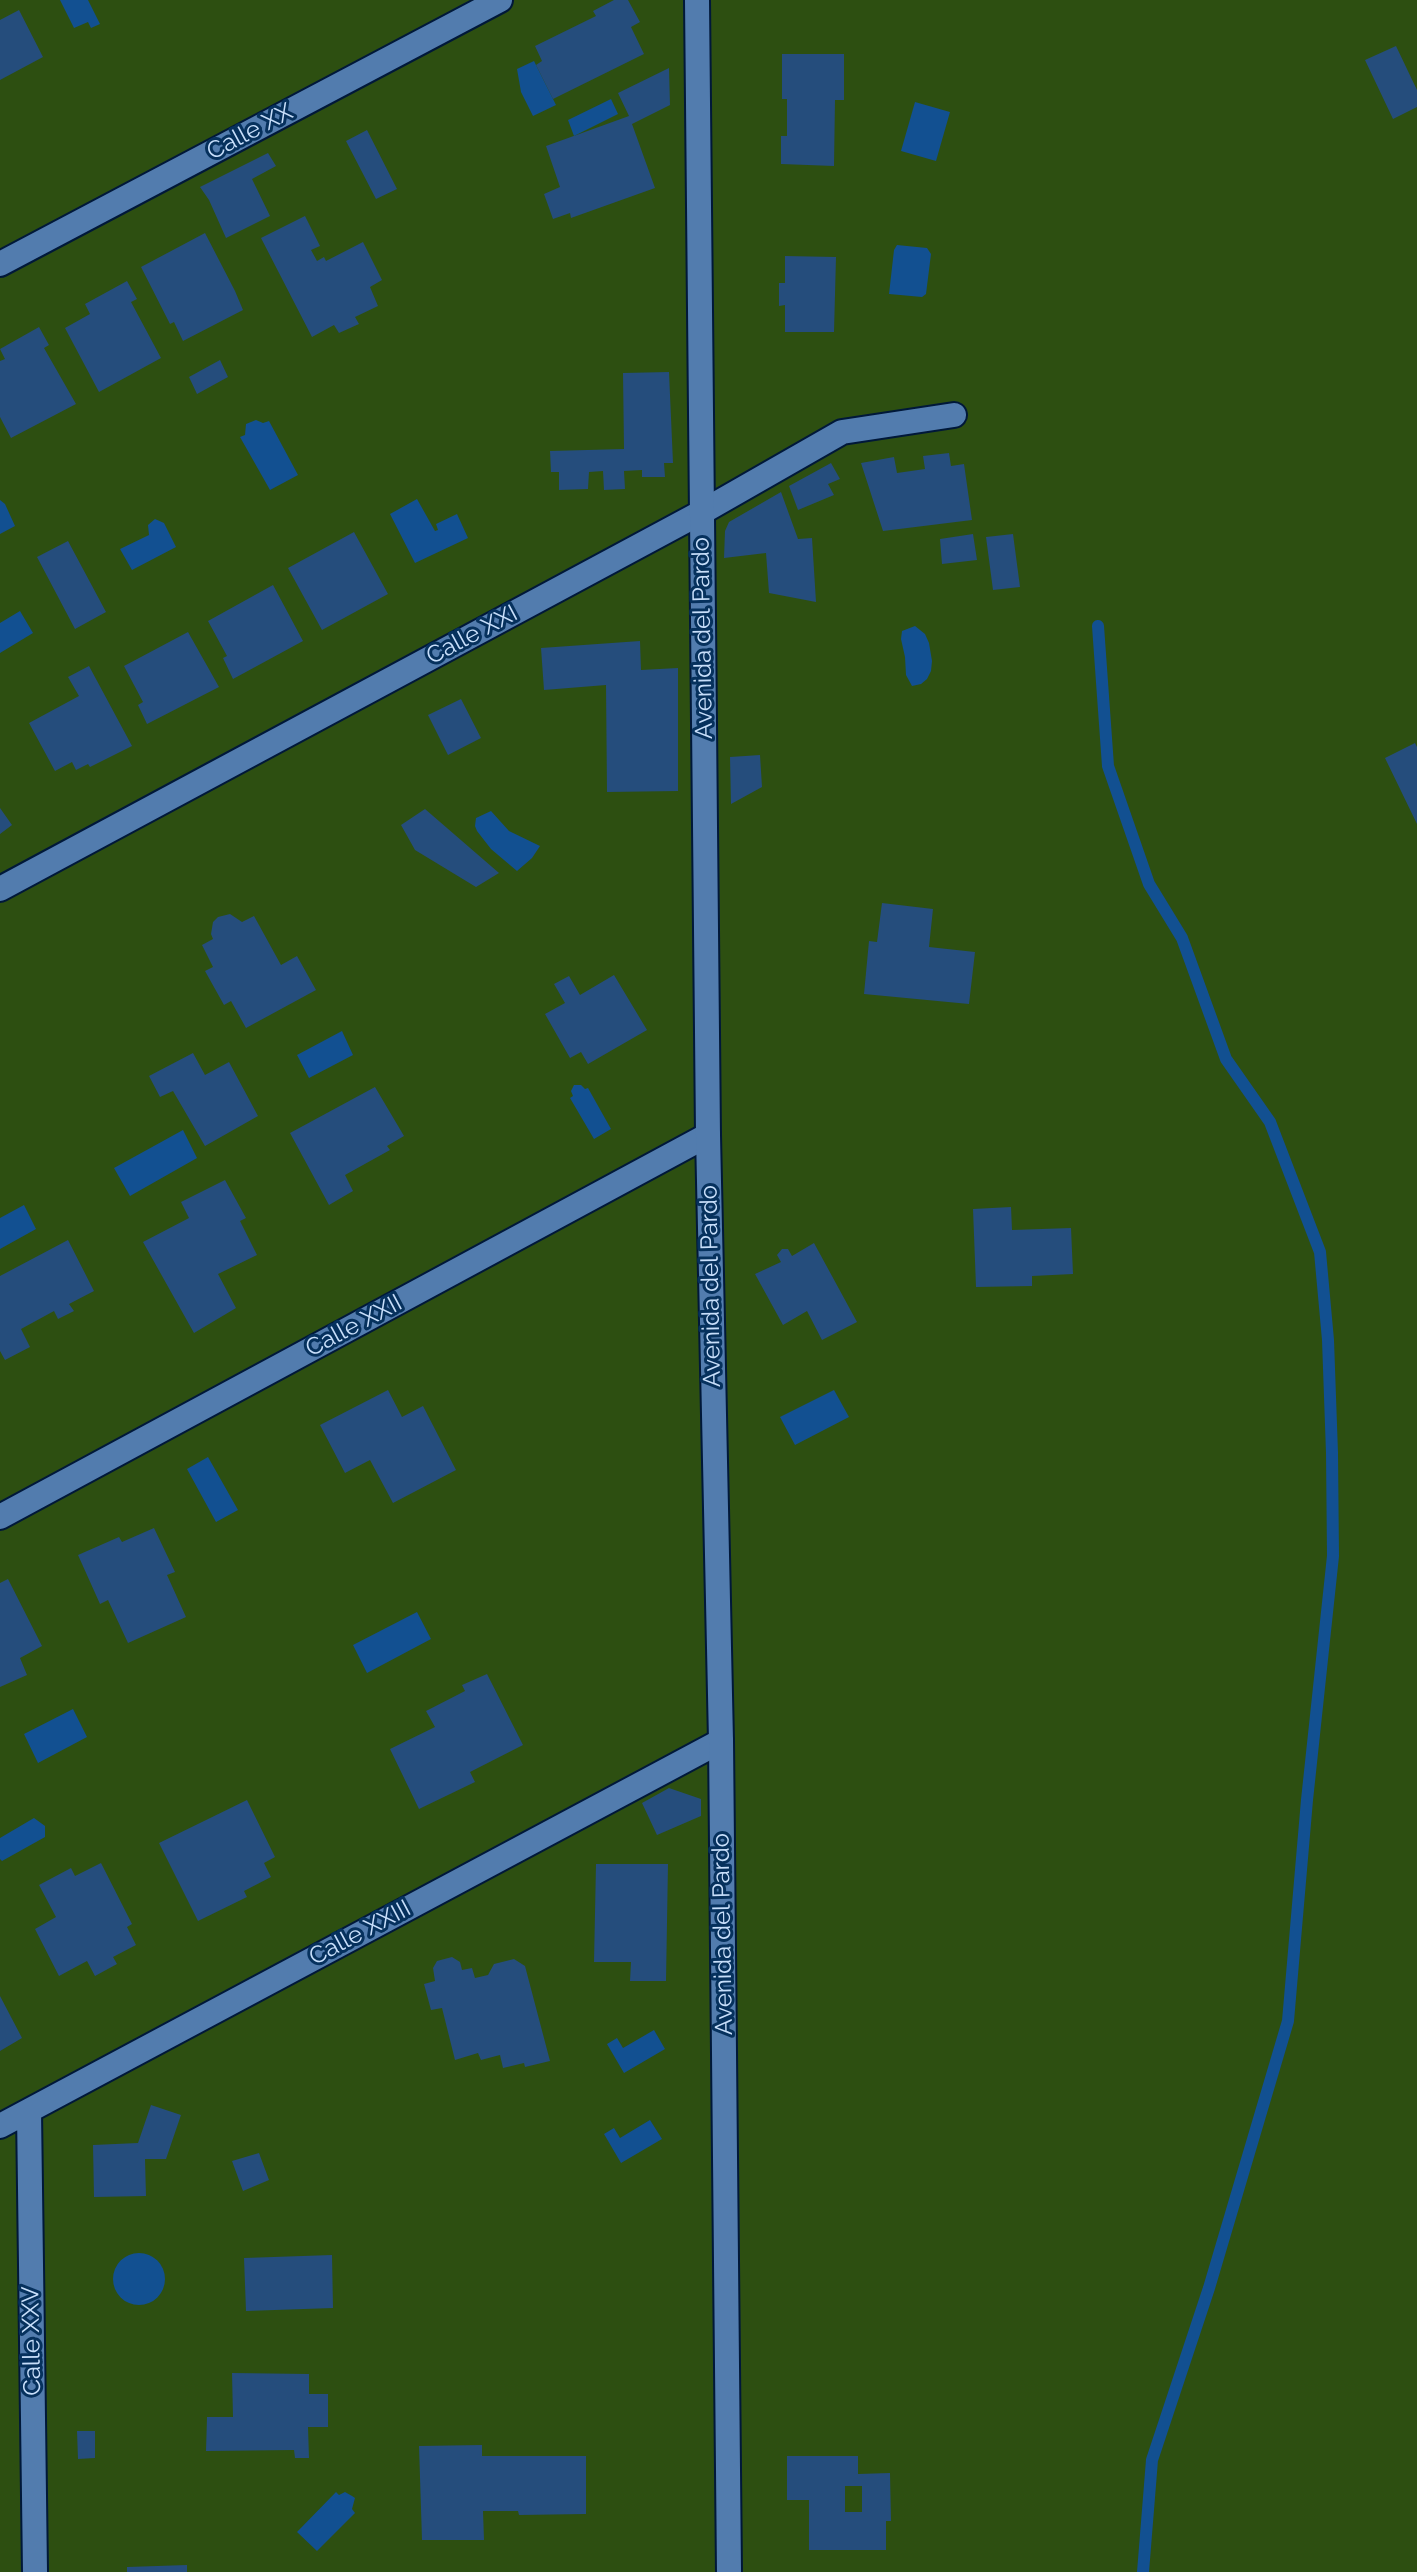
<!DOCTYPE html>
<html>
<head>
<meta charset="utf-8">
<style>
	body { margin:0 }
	canvas { display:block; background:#06315d }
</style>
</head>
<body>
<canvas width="1417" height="2572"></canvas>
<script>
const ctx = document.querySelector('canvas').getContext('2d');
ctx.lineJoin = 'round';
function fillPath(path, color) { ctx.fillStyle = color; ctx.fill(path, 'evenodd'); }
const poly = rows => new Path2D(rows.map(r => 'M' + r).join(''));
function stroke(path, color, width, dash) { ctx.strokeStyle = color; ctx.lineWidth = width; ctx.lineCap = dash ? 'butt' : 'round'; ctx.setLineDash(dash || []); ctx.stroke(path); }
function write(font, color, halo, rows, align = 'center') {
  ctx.font = font + ' Raleway,sans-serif'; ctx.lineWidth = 6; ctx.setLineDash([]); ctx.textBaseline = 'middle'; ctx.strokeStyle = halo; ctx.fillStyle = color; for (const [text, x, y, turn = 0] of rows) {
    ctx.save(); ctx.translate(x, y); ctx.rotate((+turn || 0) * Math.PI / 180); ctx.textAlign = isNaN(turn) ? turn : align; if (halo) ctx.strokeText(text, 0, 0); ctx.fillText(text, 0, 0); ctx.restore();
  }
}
fillPath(poly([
	[0,0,1417,0,1417,2572,0,2572]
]), '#2d4f11');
fillPath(poly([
	[60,0,88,0,100,24,91,28,88,22,74,28],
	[534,61,556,105,533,116,521,92,517,69],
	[611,99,618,114,574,136,568,120],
	[915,102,950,112,936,161,901,151],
	[897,245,927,248,931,254,926,294,922,297,889,294,894,250],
	[256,420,263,423,269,421,298,475,270,490,240,437,245,435,246,424],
	[417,499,435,531,438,530,436,524,457,514,468,538,415,563,390,514],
	[0,500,5,504,15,526,0,534],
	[155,519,164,523,176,547,132,570,120,549,149,535,148,525],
	[20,611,33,633,0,653,0,623],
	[915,626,925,634,929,643,932,661,931,671,927,679,921,684,912,686,906,675,905,657,901,639,902,631],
	[491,811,509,831,540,846,532,858,517,871,491,849,477,831,475,826,476,818],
	[342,1031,353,1055,309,1078,297,1055],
	[574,1085,581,1085,585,1089,588,1088,611,1129,594,1139,570,1098,573,1096,571,1091],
	[183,1130,197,1158,130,1196,114,1168],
	[24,1205,36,1229,0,1249,0,1218],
	[834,1390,849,1417,795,1445,780,1417],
	[208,1457,238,1510,216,1522,187,1469],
	[417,1612,431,1639,367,1673,353,1645],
	[73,1709,87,1737,38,1763,24,1734],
	[34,1818,45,1826,45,1837,2,1861,0,1859,0,1838],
	[654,2030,665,2049,624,2073,607,2044,617,2038,623,2048],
	[650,2120,662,2139,621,2163,604,2134,614,2128,620,2138],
	'113 2279a26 26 0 1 1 52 0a26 26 0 1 1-52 0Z',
	[336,2492,339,2495,345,2492,352,2496,355,2498,352,2509,355,2513,317,2551,297,2532]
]), '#125091');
stroke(poly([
	[1098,626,1108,766,1149,884,1182,938,1226,1059,1270,1122,1320,1252,1328,1340,1332,1453,1333,1556,1307,1800,1288,2021,1209,2288,1152,2460,1143,2572]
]), '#125091', 12);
fillPath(poly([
	[614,0,628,0,640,22,631,27,644,54,553,99,536,65,542,61,535,46,596,16,593,11],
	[19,10,43,57,0,80,0,20],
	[1396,46,1417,90,1417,107,1393,119,1365,60],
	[782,54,844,54,844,100,835,100,834,166,781,164,781,136,787,136,787,99,782,99],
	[669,68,670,105,632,124,655,188,571,218,570,213,553,219,544,194,560,187,546,146,629,116,618,93],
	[367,130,397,189,376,199,346,141],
	[268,153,276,166,252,179,270,216,226,238,209,200,200,187],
	[305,216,320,246,311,250,317,261,324,257,326,261,363,242,382,280,370,287,378,306,355,317,359,324,339,333,334,325,312,337,261,238],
	[205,233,235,291,243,310,183,341,174,322,170,324,141,267],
	[785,256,836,257,834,332,785,332,785,305,779,306,779,283,785,283],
	[127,281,137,299,131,302,161,358,99,392,65,328,90,314,85,304],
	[39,327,49,345,44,348,76,404,11,438,0,417,0,361,5,359,0,349],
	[220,360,228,377,197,394,189,377],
	[669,372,673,463,664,463,665,477,642,477,642,470,624,471,625,489,604,490,603,471,589,472,588,489,559,490,559,472,551,472,550,451,624,449,623,373],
	[949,453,951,466,964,464,972,520,883,531,861,463,894,457,897,473,925,469,923,456],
	[831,463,840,479,828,484,834,495,798,510,789,486],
	[781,492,798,539,812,538,816,602,769,593,766,553,724,558,725,531,729,522],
	[354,532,388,594,322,630,288,568],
	[973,534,977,560,942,564,940,539],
	[1013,534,1020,587,993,590,986,537],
	[68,541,106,612,75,629,37,557],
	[273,585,303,641,233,679,223,658,227,656,208,621],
	[188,632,219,687,147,724,138,705,143,702,124,666],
	[640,641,641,670,678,668,678,791,607,792,606,685,544,690,541,648],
	[89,666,132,746,90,767,88,764,76,770,72,762,55,771,29,723,79,696,68,677],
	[461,699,481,738,448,755,428,715],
	[1415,743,1417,747,1417,824,1385,758],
	[760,755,762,787,731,804,730,757],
	[0,808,12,825,0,834],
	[425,809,499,873,476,887,415,850,401,825],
	[882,903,933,909,929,947,975,952,969,1004,864,994,869,941,877,942],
	[230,914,242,922,254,916,281,965,297,956,316,990,246,1028,231,1001,224,1005,205,971,213,967,202,945,213,939,211,934,213,922,218,917],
	[614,975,647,1030,588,1064,581,1052,570,1058,545,1014,565,1003,554,984,569,976,580,995],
	[193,1053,205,1075,229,1062,258,1116,205,1146,173,1091,160,1097,149,1076],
	[375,1087,404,1136,387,1146,390,1150,345,1175,353,1191,329,1205,290,1133],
	[225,1180,246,1218,240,1221,257,1255,218,1274,236,1308,194,1333,143,1242,189,1218,181,1202],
	[1011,1207,1012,1230,1071,1228,1073,1274,1032,1276,1032,1286,976,1287,973,1209],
	[68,1240,94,1291,69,1304,74,1311,58,1319,54,1311,21,1329,30,1347,5,1360,0,1351,0,1276],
	[814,1243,857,1322,822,1340,807,1311,783,1325,755,1274,781,1262,777,1255,782,1249,788,1249,792,1256],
	[388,1390,402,1417,423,1406,456,1470,393,1503,370,1460,345,1473,320,1425],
	[154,1528,175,1572,167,1575,186,1617,128,1643,108,1600,100,1604,78,1555,119,1537,122,1542],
	[8,1579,42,1646,20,1658,27,1675,0,1687,0,1583],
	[487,1674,523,1745,470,1772,475,1782,419,1809,390,1749,435,1727,426,1711,465,1691,462,1685],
	[669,1788,701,1799,701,1816,657,1835,642,1803],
	[247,1800,275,1857,264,1863,271,1877,244,1891,247,1897,198,1921,159,1843],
	[101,1863,132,1924,127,1927,136,1945,113,1957,117,1964,95,1976,87,1961,59,1976,35,1929,56,1917,39,1885,71,1868,75,1876],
	[596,1864,668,1864,666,1981,630,1981,631,1962,594,1962],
	[452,1957,460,1962,462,1970,472,1968,475,1978,488,1975,494,1964,514,1959,525,1966,550,2061,525,2067,524,2063,503,2068,500,2055,481,2060,478,2053,455,2060,442,2008,431,2010,424,1984,435,1981,433,1968,437,1961],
	[0,1996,22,2038,0,2051],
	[151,2105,181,2115,166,2159,145,2159,146,2196,94,2197,93,2145,138,2143],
	[259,2153,269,2180,243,2191,232,2161],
	[332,2255,333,2308,246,2311,244,2258],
	[232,2373,309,2374,309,2394,328,2394,328,2427,308,2427,309,2458,295,2458,294,2450,206,2451,207,2417,233,2417],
	[77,2431,95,2431,95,2458,78,2459],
	[482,2445,482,2456,586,2456,586,2514,519,2515,518,2511,483,2511,484,2540,422,2540,419,2446],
	[787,2456,858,2456,858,2474,890,2473,891,2521,886,2521,886,2550,809,2550,809,2500,787,2500],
	[845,2486,862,2486,862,2512,845,2512],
	[187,2565,187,2572,127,2572,127,2567]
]), '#254d7c');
const minor = poly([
	[0,264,500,0],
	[0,889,702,512,842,432,954,415],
	[0,1517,708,1135],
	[29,2111,35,2572],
	[0,2126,721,1741]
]);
const tertiary = poly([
	[697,0,708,1135,721,1741,729,2572]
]);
stroke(minor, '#001839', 28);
stroke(tertiary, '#001839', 28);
stroke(minor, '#527cae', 24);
stroke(tertiary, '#527cae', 24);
write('24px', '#c7defa', '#06315d', [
	["Calle XX",250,132,-28],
	["Calle XXI",472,635,-28],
	["Avenida del Pardo",703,638,-91],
	["Avenida del Pardo",711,1286,-91],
	["Calle XXII",354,1326,-28],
	["Calle XXIII",360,1933,-28],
	["Avenida del Pardo",723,1934,-91],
	["Calle XXV",32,2341,-91]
]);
</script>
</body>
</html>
